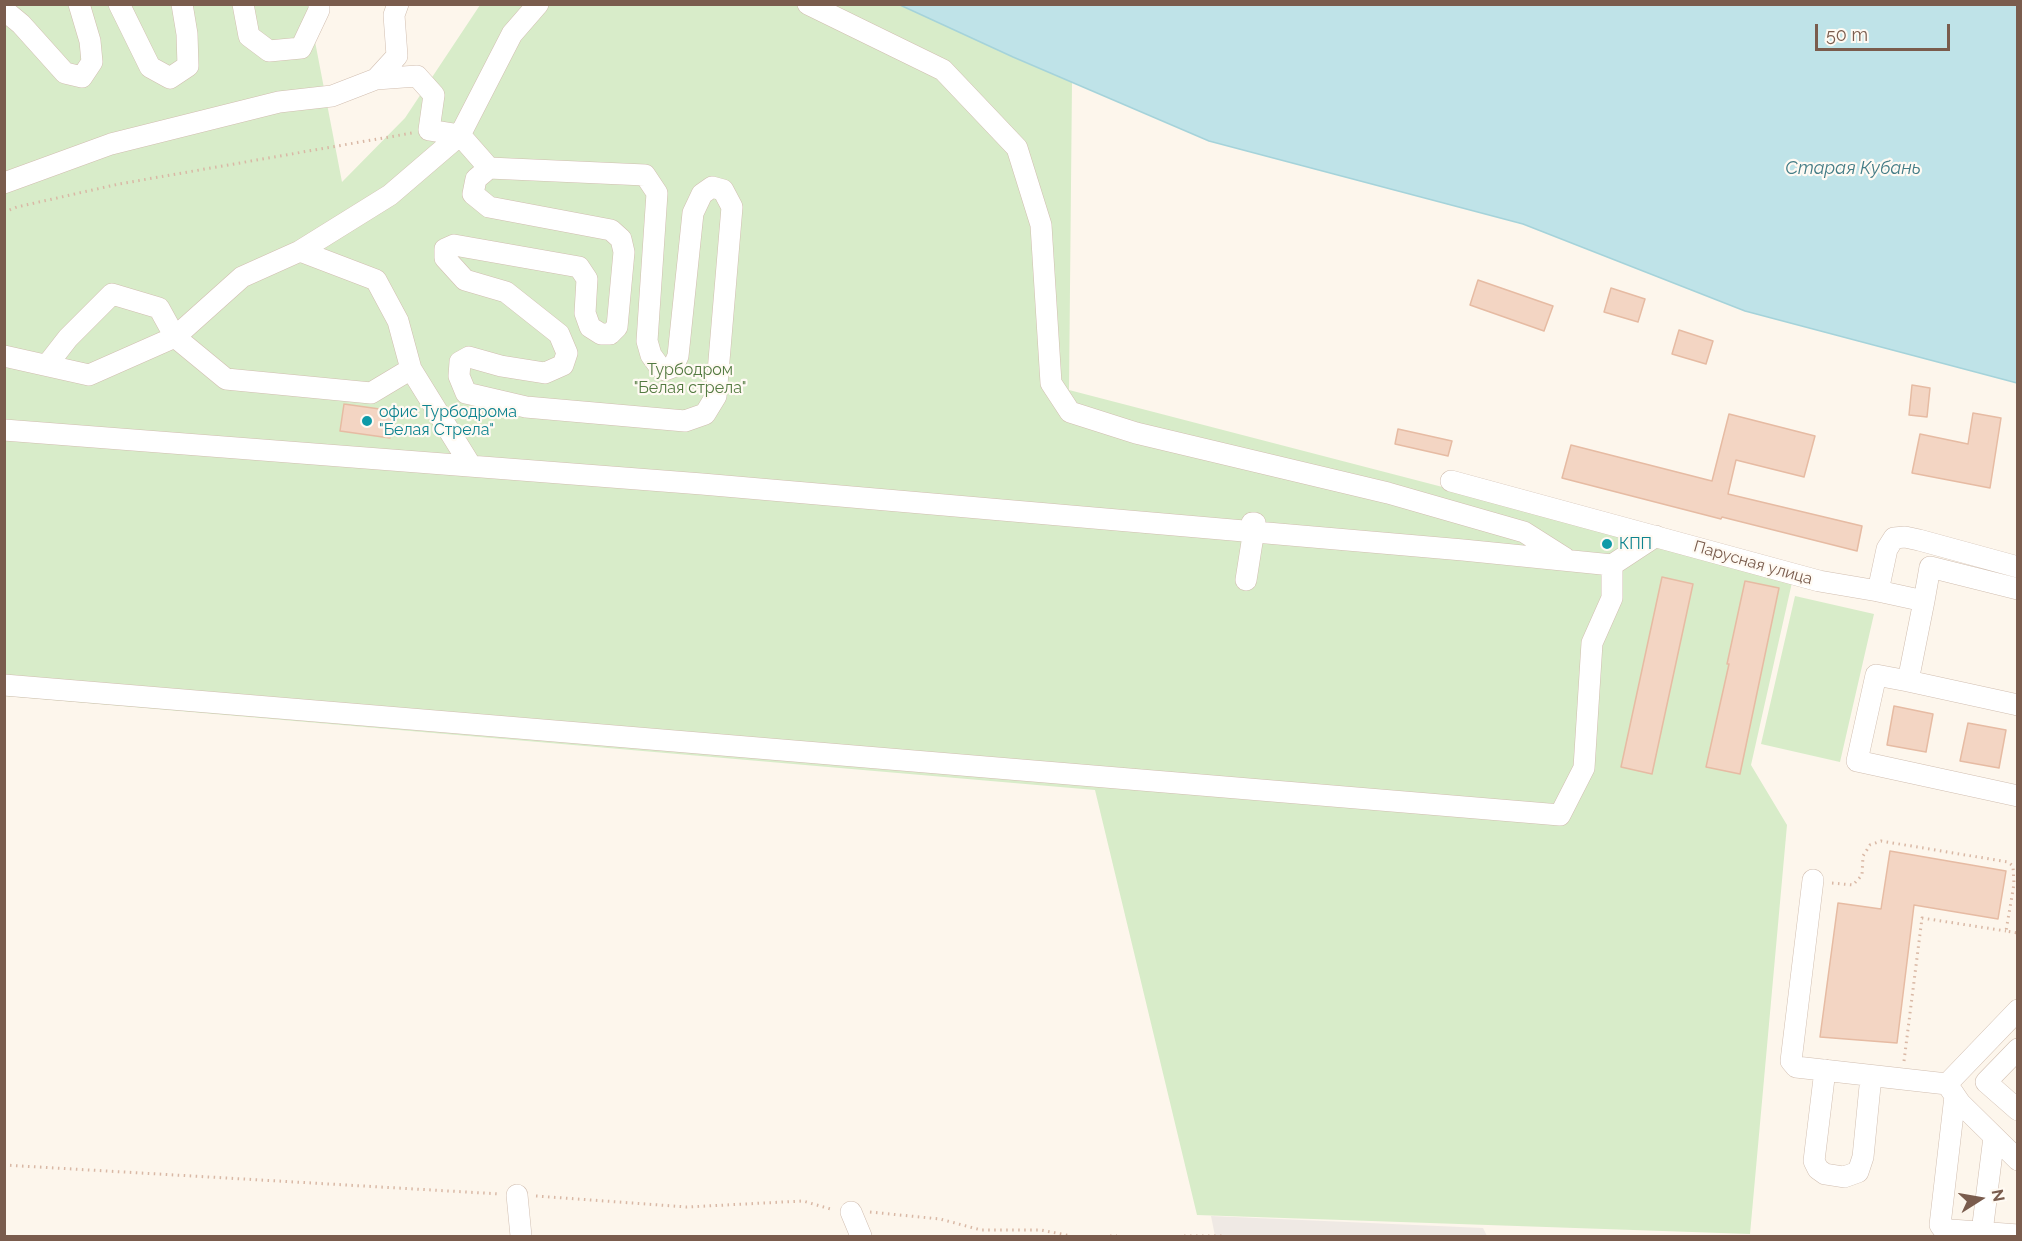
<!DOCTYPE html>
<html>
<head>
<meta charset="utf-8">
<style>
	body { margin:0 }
	#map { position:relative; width:2022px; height:1241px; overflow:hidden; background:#fdf6ec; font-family:Raleway,sans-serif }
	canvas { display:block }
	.frame { position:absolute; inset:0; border:6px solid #7a5c4d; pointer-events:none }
	.north { position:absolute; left:1950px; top:1169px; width:60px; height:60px; -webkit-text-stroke:4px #fffaf3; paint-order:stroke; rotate:79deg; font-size:16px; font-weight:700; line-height:24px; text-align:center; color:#7a5c4d }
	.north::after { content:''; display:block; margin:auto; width:21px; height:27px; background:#7a5c4d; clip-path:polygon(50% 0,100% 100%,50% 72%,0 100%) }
	.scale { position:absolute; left:1815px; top:24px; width:135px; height:27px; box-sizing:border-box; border:3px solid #7a5c4d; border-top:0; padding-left:8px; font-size:18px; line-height:21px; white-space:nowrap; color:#7a5c4d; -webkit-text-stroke:4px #fffaf3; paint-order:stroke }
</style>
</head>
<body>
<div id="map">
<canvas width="2022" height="1241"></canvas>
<div class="frame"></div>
<div class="north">N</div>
<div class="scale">50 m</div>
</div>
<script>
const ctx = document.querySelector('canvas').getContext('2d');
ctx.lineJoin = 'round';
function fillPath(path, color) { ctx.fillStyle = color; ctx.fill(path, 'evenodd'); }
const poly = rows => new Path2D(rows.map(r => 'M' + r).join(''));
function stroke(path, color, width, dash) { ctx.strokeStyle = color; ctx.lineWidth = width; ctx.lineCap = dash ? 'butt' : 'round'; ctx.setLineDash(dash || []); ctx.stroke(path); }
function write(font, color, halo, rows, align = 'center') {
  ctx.font = font + ' Raleway,sans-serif'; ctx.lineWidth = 4.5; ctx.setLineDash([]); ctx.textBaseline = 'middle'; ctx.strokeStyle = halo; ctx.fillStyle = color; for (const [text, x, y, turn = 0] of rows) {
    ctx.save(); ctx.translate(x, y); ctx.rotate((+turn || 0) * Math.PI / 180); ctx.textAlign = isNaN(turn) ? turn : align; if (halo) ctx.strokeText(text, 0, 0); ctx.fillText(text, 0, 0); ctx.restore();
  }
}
fillPath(poly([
	[1211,1216,1483,1228,1487,1236,1215,1236]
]), '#efe9e4');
fillPath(poly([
	[4,5,308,5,342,182,405,118,480,5,900,5,1072,82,1069,390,1793,578,1751,765,1787,825,1750,1234,1197,1215,1095,790,5,696],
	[1795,596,1874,614,1840,762,1761,744]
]), '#d8ecc9');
const water = poly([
	[900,5,2017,5,2017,383,1745,311,1523,224,1209,141,1013,57,900,5]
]);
fillPath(water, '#bfe3e8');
stroke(water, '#a5d3da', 1.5);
const building = poly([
	[1478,280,1553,306,1544,331,1470,305,1478,280],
	[1611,288,1645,299,1638,322,1604,312,1611,288],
	[1679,330,1713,341,1706,364,1672,354,1679,330],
	[1912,385,1930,388,1927,417,1909,415,1912,385],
	[344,404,394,411,390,438,340,431,344,404],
	[1973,413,2001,418,1990,488,1912,473,1920,434,1968,444,1973,413],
	[1729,414,1815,436,1804,477,1736,460,1728,494,1862,526,1857,551,1722,517,1721,519,1562,478,1571,445,1712,481,1729,414],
	[1398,429,1452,441,1448,456,1395,444,1398,429],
	[1662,577,1693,584,1652,774,1621,767,1662,577],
	[1745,581,1779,588,1740,774,1706,767,1729,664,1727,664,1745,581],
	[1894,706,1933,714,1926,752,1887,745,1894,706],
	[1968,723,2006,730,1999,768,1960,761,1968,723],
	[1890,851,2006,871,1998,919,1914,905,1897,1043,1820,1037,1838,903,1881,909,1890,851]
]);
fillPath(building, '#f3d5c3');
stroke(building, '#e6bba3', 1.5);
const minor = poly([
	[119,4,150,67,170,78,188,66,187,34,182,4],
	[243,4,249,36,269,51,301,48,319,10,319,4],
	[808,4,943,70,1017,148,1041,225,1051,383,1070,412,1136,433,1388,493,1524,532,1565,558],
	[4,10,21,24,65,73,82,77,92,62,90,41,79,4],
	[376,79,417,76,434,95,429,130,460,135,489,168],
	[489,168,645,175,657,193,647,341,651,355,659,366,665,370,673,367,678,356,693,213,702,194,712,187,723,190,732,207,716,396,705,414,685,421,526,407,466,393,459,376,460,362,469,357,501,366,545,373,563,365,567,353,559,334,506,292,465,280,445,258,445,249,454,245,579,267,587,279,585,313,590,327,601,334,610,334,617,327,624,252,621,239,611,230,489,207,473,194,476,179,489,168],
	[4,183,111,144,279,102,332,96,376,79,397,56,394,15,398,4],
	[300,251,390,195,460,135,512,34,538,4],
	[4,356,89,375,175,337,242,277,300,251,376,280,398,321,411,369,471,466],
	[47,365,68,338,112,294,159,308,175,337,226,379,371,393,411,369],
	[4,430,702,484,1463,550,1612,565,1656,536],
	[1451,481,1819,581,1878,591,1887,549,1894,538,1905,537,1919,540,2018,567],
	[1246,580,1255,523,1252,523],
	[1878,591,1924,601,1908,681,2018,705],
	[1924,601,1930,567,2018,589],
	[1908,681,1876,675,1857,761,2018,796],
	[4,685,1560,815,1584,768,1592,643,1612,598,1612,565],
	[1813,880,1791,1061,1796,1067,1947,1084],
	[2018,1010,1947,1084,1960,1103,2018,1160],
	[2018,1049,1986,1082,2018,1110],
	[1825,1070,1814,1161,1818,1169,1825,1174,1844,1177,1858,1172,1863,1157,1871,1076],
	[1955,1096,1940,1225,1943,1229,1951,1230,2018,1235],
	[517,1195,521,1236],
	[851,1212,861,1236],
	[1982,1232,1994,1137]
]);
stroke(minor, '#d1beb0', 22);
stroke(poly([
	[4,212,17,207,119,184,412,133],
	[1832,883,1853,885,1862,875,1863,856,1870,845,1881,841,2008,862,2013,866,2014,884,2006,931,2018,933],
	[1904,1061,1922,918,2006,931],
	[4,1165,500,1194],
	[536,1196,687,1207,803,1201,834,1210],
	[870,1212,940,1219,981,1230,1041,1230,1071,1236],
	[1110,1236,1117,1236],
	[1184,1236,1223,1236]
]), '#d9b8a5', 3, [1.5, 4.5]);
stroke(minor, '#fff', 21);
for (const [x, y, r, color] of [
	[367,421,6,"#0f9aa8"],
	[1607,544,6,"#0f9aa8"]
]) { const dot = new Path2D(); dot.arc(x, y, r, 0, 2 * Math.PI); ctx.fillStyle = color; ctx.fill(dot); stroke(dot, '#fffaf3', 2); }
write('16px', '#537a41', '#fffaf3', [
	["Турбодром",690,370],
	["\"Белая стрела\"",690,388]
]);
write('16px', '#0d838f', '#fffaf3', [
	["офис Турбодрома",379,412],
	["\"Белая Стрела\"",379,430],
	["КПП",1619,544]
], 'left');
write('16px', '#7a5c4d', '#fffaf3', [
	["Парусная улица",1753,563,16]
]);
write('italic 18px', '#437c86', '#fffaf3', [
	["Старая Кубань",1853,169]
]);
</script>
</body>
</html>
